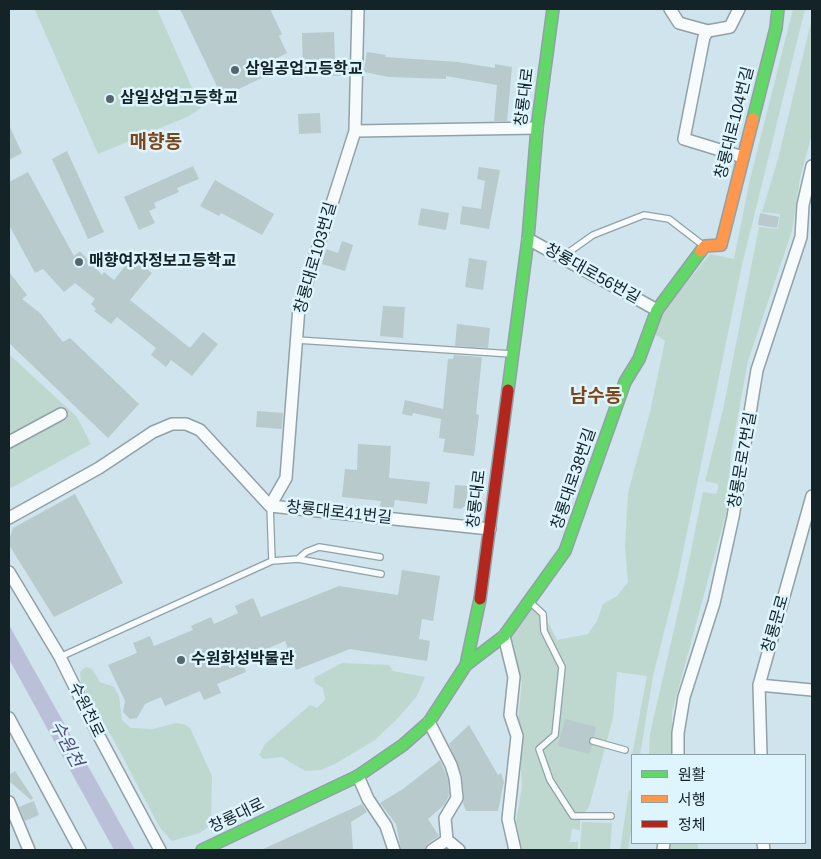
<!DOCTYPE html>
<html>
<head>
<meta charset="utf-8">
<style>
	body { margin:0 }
	#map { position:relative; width:821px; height:859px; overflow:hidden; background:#cfe4ec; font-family:Arial,"Noto Sans KR",sans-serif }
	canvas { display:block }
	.frame { position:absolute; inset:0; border:10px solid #142328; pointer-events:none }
	.legend { position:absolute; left:631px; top:754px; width:175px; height:90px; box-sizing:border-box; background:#def5fd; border:1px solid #8da1a8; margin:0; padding:6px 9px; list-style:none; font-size:15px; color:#142328 }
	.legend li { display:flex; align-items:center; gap:10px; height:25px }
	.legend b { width:25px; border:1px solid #8da1a8 }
</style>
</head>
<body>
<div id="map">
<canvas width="821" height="859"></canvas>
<div class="frame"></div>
<ul class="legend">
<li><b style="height:6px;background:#63d668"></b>원활</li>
<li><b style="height:6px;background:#ff974d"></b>서행</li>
<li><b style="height:6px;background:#b3261e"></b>정체</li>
</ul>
</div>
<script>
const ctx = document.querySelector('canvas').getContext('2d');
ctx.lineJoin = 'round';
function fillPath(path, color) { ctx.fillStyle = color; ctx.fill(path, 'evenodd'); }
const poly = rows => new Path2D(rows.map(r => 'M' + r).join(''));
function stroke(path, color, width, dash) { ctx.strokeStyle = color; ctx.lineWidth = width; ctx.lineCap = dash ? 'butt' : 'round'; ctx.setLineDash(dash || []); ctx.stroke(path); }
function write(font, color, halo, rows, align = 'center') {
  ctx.font = font + ' Arial,"Noto Sans KR",sans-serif'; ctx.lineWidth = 5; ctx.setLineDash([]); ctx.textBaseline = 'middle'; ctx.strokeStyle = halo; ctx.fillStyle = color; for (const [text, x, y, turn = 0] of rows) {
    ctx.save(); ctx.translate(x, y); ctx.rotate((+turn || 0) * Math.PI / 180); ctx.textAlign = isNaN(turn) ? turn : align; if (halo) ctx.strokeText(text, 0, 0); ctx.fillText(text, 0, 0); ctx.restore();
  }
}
fillPath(poly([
	[38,9,157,9,201,108,189,116,98,154,35,10],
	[793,9,805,9,742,265,678,576,653,676,640,755,632,755,647,676,617,672,613,718,589,807,580,819,580,830,572,829,570,842,578,842,578,850,522,850,516,821,522,787,518,719,522,682,510,638,530,606,548,622,557,640,588,634,597,621,603,604,617,596,628,582,625,546,628,493,650,412,665,341,652,332,665,309,710,254,734,259,750,179],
	[812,18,812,134,800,178,792,231,748,361,731,453,727,510,672,712,672,755,652,755,649,754,650,734,683,590,703,492,716,494,718,489,718,484,705,481,723,410,759,227,778,229,780,214,762,212,778,159],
	[11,356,77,417,91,444,11,488,9,483,9,358],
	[342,663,389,665,393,671,425,677,417,696,398,718,375,740,335,764,321,770,305,771,282,757,263,759,259,755,265,744,310,705,317,708,325,700,323,688,315,683,314,678],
	[86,667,92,669,100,682,114,687,119,696,122,720,131,728,153,729,176,723,184,724,190,728,212,776,211,820,208,827,200,833,172,841,160,828,117,746,81,683,80,672],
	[629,790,632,791,632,824,628,850,620,850],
	[582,822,612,823,610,850,580,850],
	[668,843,697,843,699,850,668,850]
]), '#bed8d0');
fillPath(poly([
	[9,625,135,850,114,850,9,659]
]), '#bbc0d9');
fillPath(poly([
	[180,9,270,9,282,34,279,36,287,53,261,66,266,76,222,97],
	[334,32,335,59,349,60,349,76,303,75,302,33],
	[367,52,386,55,385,57,458,62,495,68,495,64,512,67,507,121,494,121,497,85,446,76,446,79,389,77,364,72],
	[320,113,321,133,299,134,298,114],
	[9,125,22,153,9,160],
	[67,151,104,232,88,239,52,159],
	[193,166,199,179,177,188,179,192,154,203,156,208,149,211,155,223,139,230,124,197],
	[479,167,500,170,489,229,460,224,462,206,481,209,485,181,477,179],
	[28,172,74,256,80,251,102,275,104,272,114,280,132,257,152,273,130,300,190,348,203,332,218,344,192,376,171,360,166,367,151,355,156,348,117,317,111,324,94,311,96,309,91,304,95,299,75,283,64,292,43,269,35,273,9,225,9,182],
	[215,180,274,214,262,235,221,213,219,216,200,206],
	[421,208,449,213,446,230,418,225],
	[760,213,779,217,777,228,758,225],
	[342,241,353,245,345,271,322,264,326,249,338,253],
	[469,258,487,261,483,290,465,287],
	[9,272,27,295,22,299,40,313,63,342,70,338,139,404,108,438,9,343],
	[383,306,405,307,403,338,380,336],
	[457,324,490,328,488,348,455,346],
	[454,355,482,357,476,414,479,415,474,456,443,452,445,439,439,438,441,419,413,413,412,416,402,414,405,400,443,409,448,359,453,359],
	[257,411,283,413,282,429,256,427],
	[358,444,391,446,389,478,430,482,427,504,395,500,393,509,380,507,381,501,342,497,345,469,357,470],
	[455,485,468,486,466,505,461,509,453,508],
	[75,494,123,583,54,617,9,545,9,540,13,528],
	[402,570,440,576,433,621,422,619,419,639,430,641,427,661,350,649,296,670,285,641,241,660,246,672,217,684,221,693,204,700,200,691,165,706,161,697,145,704,137,718,130,719,123,712,125,701,108,665,137,653,133,643,150,636,154,646,193,630,191,626,211,617,214,624,238,613,235,606,253,598,261,617,339,586,398,595],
	[565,719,596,727,594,736,588,740,592,745,589,754,558,746],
	[469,725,498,775,501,773,504,782,498,811,466,811,463,803,464,797,462,776,449,744],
	[440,760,448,779,449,796,444,805,428,819,439,836,427,844,425,850,401,850,396,824,380,803,403,789],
	[15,771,33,798,31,800,9,781,9,775],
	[34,801,39,815,25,821,19,807],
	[362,804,367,812,351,822,353,850,261,850]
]), '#b8cacc');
const lane = poly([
	[562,257,593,235,644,215,669,219,704,246],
	[297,340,512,354],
	[298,559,306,552,319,547,380,557],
	[272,561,298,559,381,574],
	[531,603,543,614,544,631,562,667,555,735,539,749,550,780,573,816,611,816],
	[60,657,272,561,270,506],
	[593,741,625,750]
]);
const street = poly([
	[670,9,679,23,708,31,704,37,684,139,743,157],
	[708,31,730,27,739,9],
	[355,131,537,128],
	[528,239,657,310],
	[9,442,61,414],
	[270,506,286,478,299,307,355,131,358,9],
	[9,518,99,468,153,432,172,424,186,424,200,430,270,506,490,529],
	[9,572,60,657,99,736,160,850],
	[504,636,514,677,510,715,517,736,508,819,515,850],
	[759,685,812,690],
	[9,718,80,850],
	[429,722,451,765,455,778,457,798,445,818,447,840,459,850],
	[678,755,678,733,684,697,714,603,733,517,757,370,801,237,803,205,812,166],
	[761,755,759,685,812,496],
	[358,776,368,799,386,826,394,850],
	[9,802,29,850],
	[763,843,764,850],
	[432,850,447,840],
	[663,850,664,843]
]);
const fast = poly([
	[753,119,776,28,778,9],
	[508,390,528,239,537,128,553,9],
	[466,665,504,636,565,551,625,382,639,359,657,310,701,251],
	[202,850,358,776,403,745,429,722,466,665,480,599]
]);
const slow = poly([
	[701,251,705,246,721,245,753,119]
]);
const jam = poly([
	[480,599,508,390]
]);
stroke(lane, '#91a1a7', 8);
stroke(street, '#91a1a7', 14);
stroke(fast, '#91a1a7', 14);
stroke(slow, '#91a1a7', 14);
stroke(jam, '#91a1a7', 14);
stroke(lane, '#f8fbfc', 5.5);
stroke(street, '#f8fbfc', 11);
stroke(fast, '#63d668', 11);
stroke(slow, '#ff974d', 11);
stroke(jam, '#b3261e', 11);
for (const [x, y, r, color] of [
	[235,70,5,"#55676d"],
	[110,99,5,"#55676d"],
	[79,262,5,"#55676d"],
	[181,660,5,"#55676d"]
]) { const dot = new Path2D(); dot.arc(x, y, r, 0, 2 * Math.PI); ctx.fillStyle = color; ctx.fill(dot); stroke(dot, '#def5fd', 2); }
write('bold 16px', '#142328', '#def5fd', [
	["삼일공업고등학교",245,70],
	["삼일상업고등학교",120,99],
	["매향여자정보고등학교",89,262],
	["수원화성박물관",191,660]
], 'left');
write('16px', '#142328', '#def5fd', [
	["창룡대로",525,97,-83],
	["창룡대로104번길",735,123,-76],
	["창룡대로103번길",316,258,-74],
	["창룡대로56번길",592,274,29],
	["창룡문로7번길",743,460,-80],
	["창룡대로38번길",574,479,-71],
	["창룡대로",477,499,-83],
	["창룡대로41번길",339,513,6],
	["창룡문로",776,624,-74],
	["수원천로",86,710,64],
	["창룡대로",237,816,-26]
]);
write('italic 18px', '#534f7e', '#def5fd', [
	["수원천",66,744,62]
]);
write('bold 19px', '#804517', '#def5fd', [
	["매향동",156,143],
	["남수동",596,397]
]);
</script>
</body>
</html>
